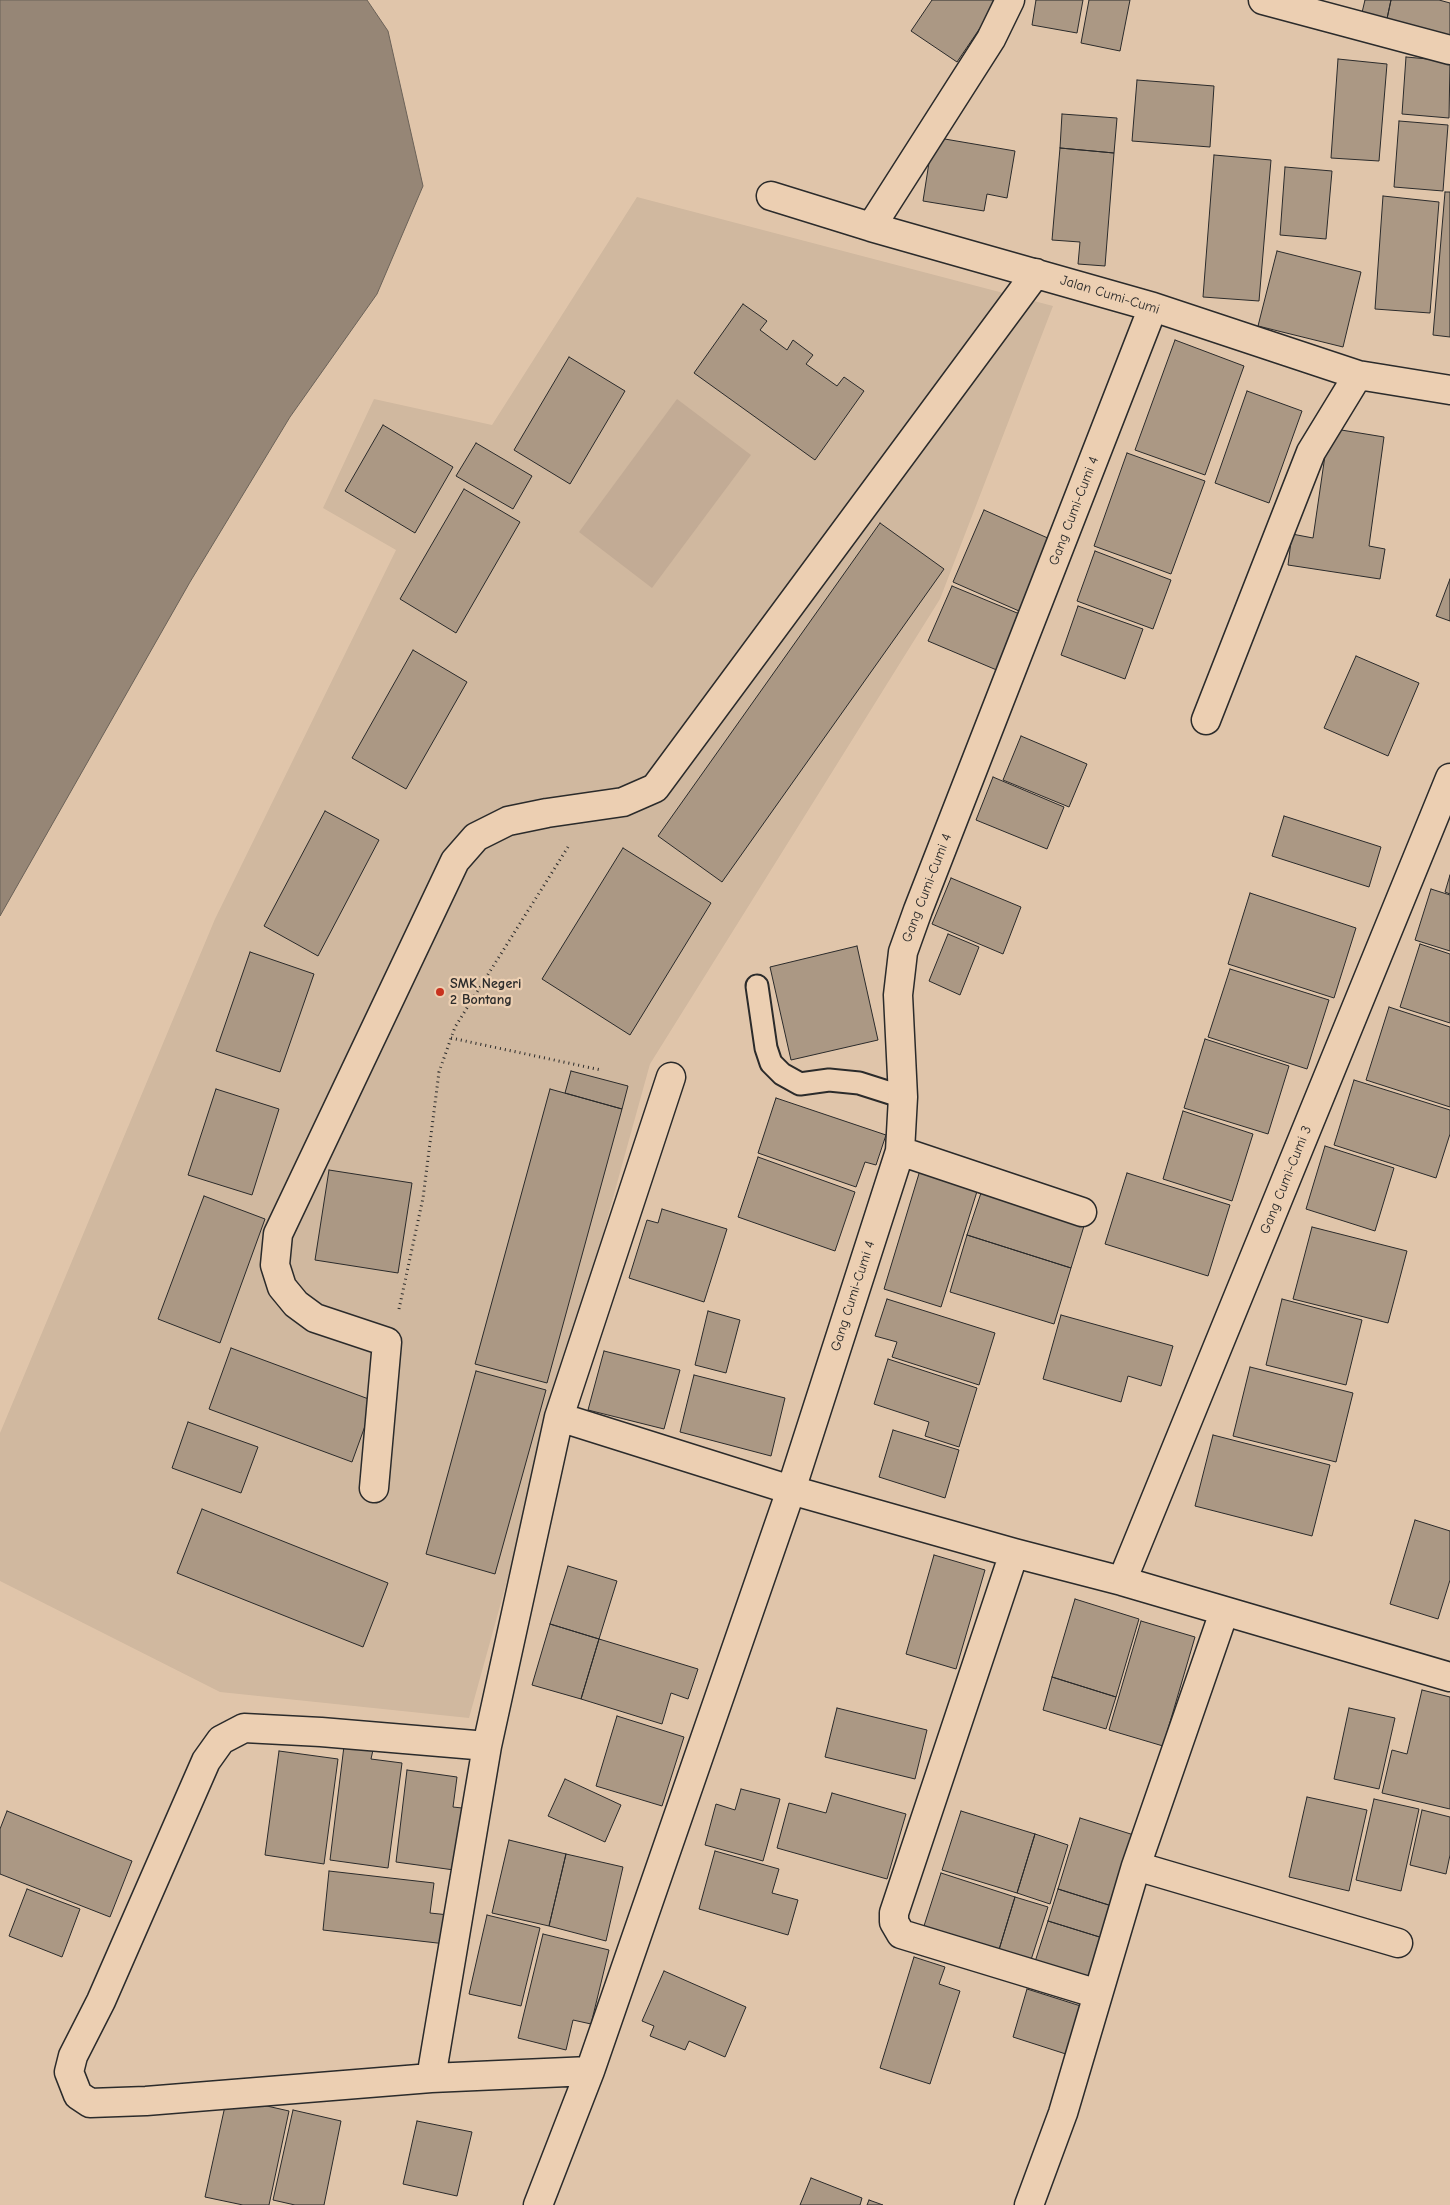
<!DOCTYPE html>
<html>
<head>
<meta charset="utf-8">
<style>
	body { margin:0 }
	canvas { display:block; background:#e0c5aa }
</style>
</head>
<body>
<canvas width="1450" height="2205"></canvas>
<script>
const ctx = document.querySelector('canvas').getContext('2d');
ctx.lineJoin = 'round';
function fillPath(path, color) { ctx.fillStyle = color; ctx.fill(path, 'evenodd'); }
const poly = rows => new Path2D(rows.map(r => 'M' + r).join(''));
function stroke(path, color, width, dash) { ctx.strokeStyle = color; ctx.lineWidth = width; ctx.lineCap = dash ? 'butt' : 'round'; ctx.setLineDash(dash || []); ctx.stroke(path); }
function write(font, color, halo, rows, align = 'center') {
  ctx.font = font + ' "Comic Neue",sans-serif'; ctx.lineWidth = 4.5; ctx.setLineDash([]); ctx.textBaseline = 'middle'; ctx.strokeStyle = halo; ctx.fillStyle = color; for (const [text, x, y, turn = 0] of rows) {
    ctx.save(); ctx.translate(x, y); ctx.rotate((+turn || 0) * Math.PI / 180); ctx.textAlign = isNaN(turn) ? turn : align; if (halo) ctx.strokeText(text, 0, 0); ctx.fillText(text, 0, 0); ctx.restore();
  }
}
fillPath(poly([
	[637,197,1053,306,940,599,650,1064,469,1718,220,1692,0,1581,0,1433,215,919,396,550,323,508,374,399,492,425]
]), '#d0b89f');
fillPath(poly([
	[677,399,751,455,652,588,579,532]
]), '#c2ab95');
const water = poly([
	[0,0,367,0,388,31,423,186,377,294,290,417,190,582,0,916,0,0]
]);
fillPath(water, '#968676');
stroke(water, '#6b6258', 1);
const building = poly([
	[932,0,999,0,957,62,911,31,932,0],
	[1036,0,1083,0,1077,33,1032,25,1036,0],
	[1089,0,1130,0,1120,51,1081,43,1089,0],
	[1365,0,1391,0,1385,28,1360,21,1365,0],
	[1391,0,1439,0,1450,3,1450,44,1385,28,1391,0],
	[1406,57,1450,61,1449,118,1402,114,1406,57],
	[1338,59,1387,64,1379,161,1331,158,1338,59],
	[1137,80,1214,86,1210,147,1132,141,1137,80],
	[1062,114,1117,118,1114,153,1060,148,1062,114],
	[1399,121,1448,125,1443,191,1394,187,1399,121],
	[933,137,1015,151,1007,198,987,194,984,211,923,201,933,137],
	[1060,148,1114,153,1105,266,1078,264,1080,242,1052,240,1060,148],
	[1214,155,1271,160,1259,301,1203,297,1214,155],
	[1285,167,1332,171,1326,239,1280,235,1285,167],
	[1445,192,1450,192,1450,337,1433,335,1445,192],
	[1383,196,1439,202,1430,313,1375,309,1383,196],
	[1277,251,1361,272,1343,347,1258,326,1277,251],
	[743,304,767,321,760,330,787,350,793,340,813,355,806,364,837,386,844,377,864,391,815,460,694,373,743,304],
	[1175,340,1244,366,1205,475,1135,450,1175,340],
	[569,357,625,391,570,484,514,450,569,357],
	[1247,391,1302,411,1269,503,1215,483,1247,391],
	[383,425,453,467,415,533,345,491,383,425],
	[1329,428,1384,437,1369,546,1385,549,1380,579,1288,565,1292,534,1313,538,1329,428],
	[476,443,532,476,513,509,456,476,476,443],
	[1127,453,1205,481,1171,574,1094,546,1127,453],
	[464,489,520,522,456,633,400,599,464,489],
	[984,510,1050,539,1019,611,953,582,984,510],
	[880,523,944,569,722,882,658,836,880,523],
	[1095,551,1171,580,1153,629,1077,601,1095,551],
	[1450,579,1450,621,1436,616,1450,579],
	[952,586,1022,615,999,671,928,641,952,586],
	[1078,606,1143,629,1125,679,1061,655,1078,606],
	[413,650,467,682,406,789,352,758,413,650],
	[1356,656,1419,683,1388,756,1324,728,1356,656],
	[1021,736,1087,764,1069,807,1003,780,1021,736],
	[993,777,1064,807,1047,849,976,820,993,777],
	[325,811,379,840,318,956,264,926,325,811],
	[1284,816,1381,847,1369,887,1272,856,1284,816],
	[623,848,711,903,630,1035,542,979,623,848],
	[1450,875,1450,894,1445,892,1450,875],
	[951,878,1021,907,1003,954,932,924,951,878],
	[1431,889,1450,895,1450,951,1415,940,1431,889],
	[1250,893,1356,928,1334,998,1228,964,1250,893],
	[948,934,979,947,960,995,929,981,948,934],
	[1420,944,1450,954,1450,1023,1400,1007,1420,944],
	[857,946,878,1040,791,1060,770,967,857,946],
	[250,952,314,974,280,1072,216,1051,250,952],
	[1230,969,1329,1000,1307,1069,1208,1037,1230,969],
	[1389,1007,1450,1027,1450,1107,1366,1080,1389,1007],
	[1205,1039,1289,1066,1268,1134,1184,1108,1205,1039],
	[571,1071,628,1086,622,1109,565,1093,571,1071],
	[1354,1080,1450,1110,1450,1134,1436,1178,1334,1145,1354,1080],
	[216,1089,279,1109,252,1195,188,1175,216,1089],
	[550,1089,622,1109,547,1383,475,1364,550,1089],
	[776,1098,886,1135,876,1165,865,1162,856,1187,758,1153,776,1098],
	[1183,1111,1253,1134,1232,1201,1163,1179,1183,1111],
	[1325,1146,1394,1168,1375,1231,1306,1209,1325,1146],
	[758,1157,855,1192,835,1251,738,1217,758,1157],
	[921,1167,979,1185,941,1307,884,1289,921,1167],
	[329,1170,412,1183,398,1273,315,1260,329,1170],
	[1127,1173,1230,1205,1208,1276,1105,1244,1127,1173],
	[981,1193,1084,1226,1071,1268,967,1235,981,1193],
	[204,1196,265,1219,220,1343,158,1319,204,1196],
	[662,1209,727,1229,704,1302,629,1278,647,1220,658,1223,662,1209],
	[1312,1227,1407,1251,1388,1323,1293,1299,1312,1227],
	[967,1235,1071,1268,1054,1324,950,1292,967,1235],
	[887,1299,995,1333,979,1385,892,1357,897,1342,875,1336,887,1299],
	[1282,1299,1362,1320,1346,1385,1266,1365,1282,1299],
	[708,1311,740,1320,726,1373,695,1365,708,1311],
	[1061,1315,1173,1346,1161,1386,1128,1376,1121,1402,1043,1379,1061,1315],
	[231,1348,374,1401,352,1462,209,1409,231,1348],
	[604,1351,680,1370,664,1429,588,1410,604,1351],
	[888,1359,977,1388,959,1447,925,1436,929,1422,874,1404,888,1359],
	[1250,1367,1353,1393,1336,1462,1233,1436,1250,1367],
	[476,1371,546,1390,495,1574,426,1554,476,1371],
	[694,1375,785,1398,771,1456,680,1432,694,1375],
	[188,1422,258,1447,241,1493,172,1468,188,1422],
	[893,1430,959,1450,945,1498,879,1477,893,1430],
	[1213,1435,1330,1465,1312,1536,1195,1506,1213,1435],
	[202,1509,388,1583,363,1647,177,1573,202,1509],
	[1415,1520,1450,1531,1450,1580,1438,1619,1390,1604,1415,1520],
	[934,1555,985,1570,956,1669,906,1654,934,1555],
	[568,1566,617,1581,599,1639,550,1624,568,1566],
	[1075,1599,1139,1619,1116,1697,1052,1677,1075,1599],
	[1141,1621,1195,1637,1163,1746,1109,1730,1141,1621],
	[550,1624,599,1639,581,1699,532,1685,550,1624],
	[599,1639,698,1669,688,1699,671,1693,662,1724,581,1699,599,1639],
	[1052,1677,1116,1697,1106,1729,1043,1710,1052,1677],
	[1422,1690,1450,1697,1450,1809,1382,1793,1392,1750,1407,1754,1422,1690],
	[837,1708,927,1730,915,1779,825,1757,837,1708],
	[1349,1708,1395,1718,1379,1789,1334,1779,1349,1708],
	[617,1716,684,1737,662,1806,596,1786,617,1716],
	[344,1746,373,1750,371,1759,402,1763,388,1868,330,1860,344,1746],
	[279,1751,338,1759,324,1864,265,1855,279,1751],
	[407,1770,457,1777,453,1807,462,1808,454,1870,396,1862,407,1770],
	[565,1779,621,1805,605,1842,548,1816,565,1779],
	[741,1789,780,1799,763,1861,705,1845,716,1804,735,1810,741,1789],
	[832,1793,906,1814,887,1879,777,1848,789,1803,826,1813,832,1793],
	[1307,1797,1367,1810,1349,1891,1289,1877,1307,1797],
	[1374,1799,1419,1809,1401,1891,1356,1880,1374,1799],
	[1422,1810,1450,1817,1450,1855,1446,1874,1410,1865,1422,1810],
	[7,1811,132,1861,110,1917,0,1874,0,1829,7,1811],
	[961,1811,1035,1834,1017,1893,942,1870,961,1811],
	[1080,1818,1137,1836,1115,1907,1058,1889,1080,1818],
	[1035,1834,1068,1845,1050,1904,1017,1893,1035,1834],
	[509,1840,566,1854,549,1926,492,1913,509,1840],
	[715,1851,779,1869,772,1893,798,1900,788,1935,699,1909,715,1851],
	[566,1854,623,1867,606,1941,549,1926,566,1854],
	[329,1871,434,1883,430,1913,449,1915,446,1944,323,1930,329,1871],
	[941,1873,1015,1897,998,1953,923,1929,941,1873],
	[27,1889,80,1909,62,1957,9,1936,27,1889],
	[1058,1889,1115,1907,1106,1939,1048,1921,1058,1889],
	[1015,1897,1048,1907,1030,1963,998,1953,1015,1897],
	[487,1915,540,1928,521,2006,469,1994,487,1915],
	[1048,1921,1106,1939,1092,1984,1034,1965,1048,1921],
	[543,1934,609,1950,591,2024,573,2020,566,2050,518,2038,543,1934],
	[914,1957,945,1967,939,1984,960,1991,930,2084,880,2068,914,1957],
	[664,1971,746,2007,725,2057,689,2041,685,2050,650,2036,654,2026,642,2021,664,1971],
	[1027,1989,1087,2008,1072,2056,1013,2037,1027,1989],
	[227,2097,289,2111,269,2205,243,2205,205,2197,227,2097],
	[293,2110,341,2121,324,2205,295,2205,273,2200,293,2110],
	[417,2121,472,2132,457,2196,403,2184,417,2121],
	[811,2178,862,2198,860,2205,800,2205,811,2178],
	[869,2200,883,2205,867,2205,869,2200]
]);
fillPath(building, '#ab9884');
stroke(building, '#2b2b2b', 1);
const service = poly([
	[757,986,766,1048,771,1063,782,1074,800,1084,829,1080,859,1083,903,1097]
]);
const minor = poly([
	[1263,0,1450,50],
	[771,196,871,227,1153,307,1358,375,1450,390],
	[871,227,991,39,1010,0],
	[1206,720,1311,452,1358,375],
	[900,1151,1082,1212],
	[559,1417,791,1490,1014,1553,1122,1581,1450,1677],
	[374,1488,387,1342,315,1318,296,1304,282,1287,275,1265,278,1234,455,861,476,837,508,821,547,813,623,802,655,788,1036,273],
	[1014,1553,894,1913,894,1922,901,1934,1098,1994],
	[1122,1581,1450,778],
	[487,1746,321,1732,244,1728,221,1740,206,1761,101,2001,73,2056,69,2072,78,2095,90,2103,146,2101,431,2078,590,2071,791,1490,900,1151,903,1097,898,995,903,952,918,910,1153,307],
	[1136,1866,1398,1943],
	[431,2078,487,1746,559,1417,671,1077],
	[538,2205,590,2071],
	[1029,2205,1063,2113,1136,1866,1224,1612]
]);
stroke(service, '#2b2b2b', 25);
stroke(minor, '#2b2b2b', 31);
stroke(poly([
	[451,1038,601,1070],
	[399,1309,423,1198,439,1072,455,1027,568,847]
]), '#2b2b2b', 3, [1, 4]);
stroke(service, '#eccfb2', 21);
stroke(minor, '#eccfb2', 28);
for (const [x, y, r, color] of [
	[440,992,5,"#c8321e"]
]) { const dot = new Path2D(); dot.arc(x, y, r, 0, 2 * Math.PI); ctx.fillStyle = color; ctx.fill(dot); stroke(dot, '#eccfb2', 2); }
write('14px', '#2b2b2b', '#eccfb2', [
	["Jalan Cumi-Cumi",1110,295,17],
	["Gang Cumi-Cumi 4",1074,511,-69],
	["Gang Cumi-Cumi 4",927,888,-69],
	["Gang Cumi-Cumi 3",1286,1180,-68],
	["Gang Cumi-Cumi 4",853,1296,-72]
]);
write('bold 14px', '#2b2b2b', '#eccfb2', [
	["SMK Negeri",450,984],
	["2 Bontang",450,1000]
], 'left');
</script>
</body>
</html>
